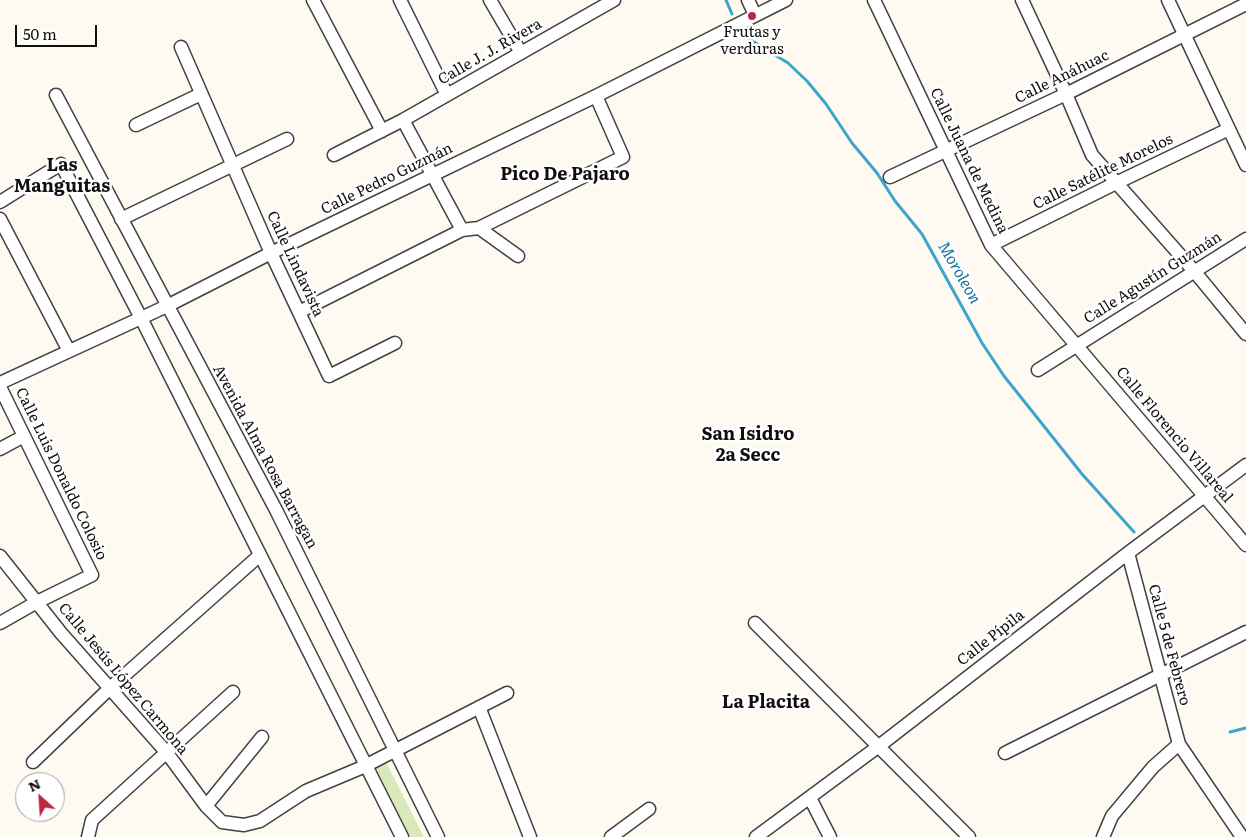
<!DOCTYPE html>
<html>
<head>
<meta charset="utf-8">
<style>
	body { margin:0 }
	#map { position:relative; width:1246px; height:837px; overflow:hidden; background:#fffaf1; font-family:Literata,serif }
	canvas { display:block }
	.north { position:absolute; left:15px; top:772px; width:50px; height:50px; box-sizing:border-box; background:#fff; border:1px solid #9f9f9f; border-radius:50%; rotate:334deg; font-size:14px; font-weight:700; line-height:20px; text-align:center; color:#0f0f0f }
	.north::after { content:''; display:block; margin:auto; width:18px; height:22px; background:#be2741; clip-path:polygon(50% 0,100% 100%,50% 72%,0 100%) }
	.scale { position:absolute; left:15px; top:25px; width:82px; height:22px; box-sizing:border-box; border:2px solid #0f0f0f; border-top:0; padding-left:6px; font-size:15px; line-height:18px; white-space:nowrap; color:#0f0f0f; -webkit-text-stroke:4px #fff; paint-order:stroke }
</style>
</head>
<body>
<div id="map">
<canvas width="1246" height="837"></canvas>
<div class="north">N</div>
<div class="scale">50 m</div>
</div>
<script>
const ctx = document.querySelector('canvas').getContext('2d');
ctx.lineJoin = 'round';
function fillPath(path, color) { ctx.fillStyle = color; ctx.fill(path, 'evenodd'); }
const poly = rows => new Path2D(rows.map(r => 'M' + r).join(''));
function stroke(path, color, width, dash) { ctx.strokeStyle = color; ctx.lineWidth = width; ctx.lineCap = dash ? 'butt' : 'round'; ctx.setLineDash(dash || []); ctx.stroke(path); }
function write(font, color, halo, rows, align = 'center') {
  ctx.font = font + ' Literata,serif'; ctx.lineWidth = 5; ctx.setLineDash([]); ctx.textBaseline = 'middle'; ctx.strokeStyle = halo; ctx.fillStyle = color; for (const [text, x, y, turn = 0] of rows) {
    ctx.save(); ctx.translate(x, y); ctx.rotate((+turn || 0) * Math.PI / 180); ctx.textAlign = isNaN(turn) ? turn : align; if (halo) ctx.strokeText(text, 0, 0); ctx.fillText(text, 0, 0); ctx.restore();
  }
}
fillPath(poly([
	[386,762,424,837,410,837,375,768]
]), '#d8e9ba');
stroke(poly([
	[726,0,732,14],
	[749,39,788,63,807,81,826,104,852,143,877,173,895,201,922,234,982,343,1004,376,1082,474,1134,532],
	[1230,732,1246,728]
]), '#3ea4cc', 3);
const minor = poly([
	[313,0,382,131],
	[400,0,447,95],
	[490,0,521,53],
	[748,0,755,15],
	[874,0,991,245,1246,545],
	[1022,0,1066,94,1092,155,1194,271,1246,334],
	[1168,0,1246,165],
	[181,47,271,253,329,376,395,343],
	[56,95,276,510,438,837],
	[403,120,462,230],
	[136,125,201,94],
	[334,155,403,120,614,0],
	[890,177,1066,94,1246,4],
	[0,202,61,164,141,318,402,837],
	[0,219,69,351],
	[121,219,287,139],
	[479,228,518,256],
	[991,245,1116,183,1229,129],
	[299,312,462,230,479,228,623,157,596,96],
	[1038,370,1246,239],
	[0,383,167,306,271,253,596,96,786,0],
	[0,387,92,575,37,602,0,623],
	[0,449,24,436],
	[1128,553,1179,744,1242,837],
	[0,556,61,633,167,753,206,806,222,822,244,825,260,821,306,791,363,767,507,693],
	[755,623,969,837],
	[479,707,530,837],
	[1005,753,1246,632],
	[33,762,109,689,260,555],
	[810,798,830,837],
	[206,806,262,737],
	[88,837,92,820,233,692],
	[611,837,649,809],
	[756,837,879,746,1128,553,1246,465],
	[1103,837,1112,816,1153,767,1179,744]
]);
stroke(minor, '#424242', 15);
stroke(minor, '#fff', 12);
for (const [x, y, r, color] of [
	[752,16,5,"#be2741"]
]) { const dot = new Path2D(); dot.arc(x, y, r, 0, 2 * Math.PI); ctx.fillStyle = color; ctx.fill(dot); stroke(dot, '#fff', 2); }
write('15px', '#0f0f0f', '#fff', [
	["Frutas y",752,33],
	["verduras",752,50]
]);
write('15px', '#0f0f0f', '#fff', [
	["Calle J. J. Rivera",490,52,-30],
	["Calle Anáhuac",1062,77,-26],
	["Calle Juana de Medina",969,161,64],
	["Calle Satélite Morelos",1103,172,-26],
	["Calle Pedro Guzmán",387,179,-26],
	["Calle Lindavista",295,264,65],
	["Calle Agustín Guzmán",1153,278,-32],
	["Calle Florencio Villareal",1174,435,50],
	["Avenida Alma Rosa Barragan",265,457,62],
	["Calle Luis Donaldo Colosio",61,474,64],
	["Calle Pípila",991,638,-38],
	["Calle 5 de Febrero",1169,645,75],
	["Calle Jesús López Carmona",123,679,50]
]);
write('italic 16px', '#1875a0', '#fff', [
	["Moroleon",959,273,60]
]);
write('bold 18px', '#0f0f0f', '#fff', [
	["Las",62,166],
	["Manguitas",62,187],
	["Pico De Pajaro",565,175],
	["San Isidro",748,435],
	["2a Secc",748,456],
	["La Placita",766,703]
]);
</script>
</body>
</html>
